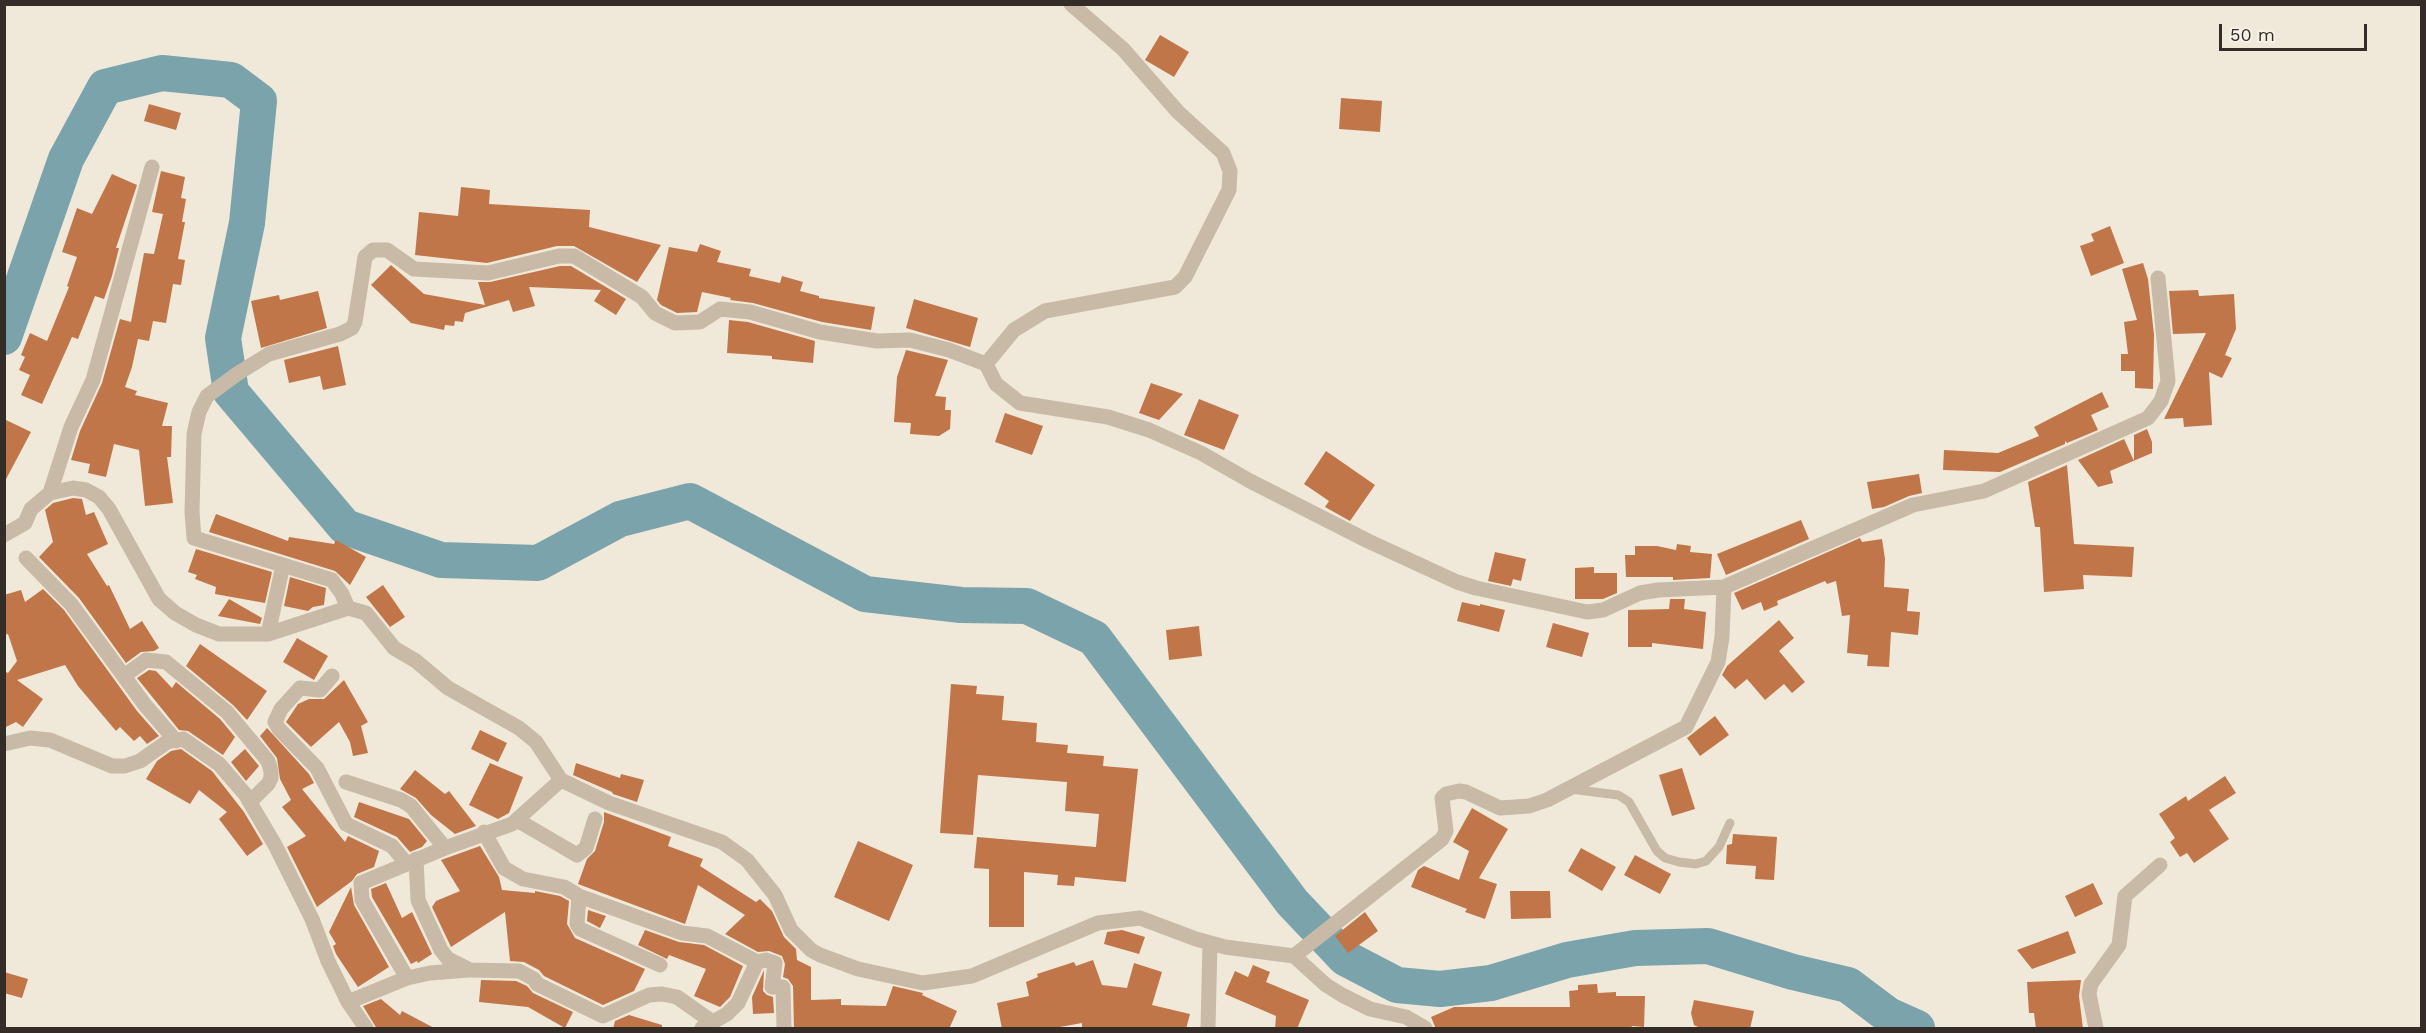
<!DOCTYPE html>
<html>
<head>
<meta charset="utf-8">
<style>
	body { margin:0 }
	#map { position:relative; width:2426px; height:1033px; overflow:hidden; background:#f0e9da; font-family:"Work Sans",sans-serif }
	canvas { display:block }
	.frame { position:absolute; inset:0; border:6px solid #342d27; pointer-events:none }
	.scale { position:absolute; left:2219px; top:24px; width:148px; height:27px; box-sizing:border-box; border:3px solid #342d27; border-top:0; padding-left:8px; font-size:18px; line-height:21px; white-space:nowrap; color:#342d27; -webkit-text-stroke:4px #f8f2e6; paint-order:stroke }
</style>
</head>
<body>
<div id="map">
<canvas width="2426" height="1033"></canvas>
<div class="frame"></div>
<div class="scale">50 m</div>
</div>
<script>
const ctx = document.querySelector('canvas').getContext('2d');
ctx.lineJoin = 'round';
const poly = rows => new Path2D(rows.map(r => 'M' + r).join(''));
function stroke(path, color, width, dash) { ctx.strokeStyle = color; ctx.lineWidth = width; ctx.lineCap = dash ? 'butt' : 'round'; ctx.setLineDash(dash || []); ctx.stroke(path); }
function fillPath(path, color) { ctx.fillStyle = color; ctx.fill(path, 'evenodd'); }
stroke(poly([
	[4,337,66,159,105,87,162,73,231,80,259,101,247,223,223,338,231,392,345,527,441,560,538,563,620,519,690,501,865,594,961,605,1027,606,1094,638,1292,902,1345,958,1397,985,1440,989,1491,983,1567,960,1635,948,1708,946,1793,972,1848,985,1888,1015,1917,1028]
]), '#7ba3ac', 36);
fillPath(poly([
	[1160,35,1189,52,1174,77,1145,60],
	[1341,98,1382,101,1380,132,1339,129],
	[149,104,181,113,176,130,144,121],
	[161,171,185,177,181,198,186,199,182,222,185,222,178,259,185,260,181,285,173,284,166,323,153,321,149,341,138,339,132,367,125,387,137,391,135,395,168,403,162,426,172,426,171,457,167,457,173,503,145,506,139,450,114,444,106,477,88,473,90,464,71,460,80,431,102,383,120,319,131,322,144,253,154,254,163,214,152,212],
	[112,174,137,185,116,248,119,248,112,276,104,299,95,296,78,339,72,337,42,404,21,395,30,375,19,370,25,357,21,355,30,333,47,341,69,287,67,286,77,257,62,252,77,208,92,214],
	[461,187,490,190,489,204,590,210,589,227,661,245,637,282,574,246,557,246,487,263,415,255,419,212,458,216],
	[2110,226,2124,263,2091,276,2080,246,2094,241,2091,234],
	[700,244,721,251,717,262,751,269,749,276,780,283,782,276,803,282,800,291,819,296,819,298,875,307,871,330,822,322,753,303,730,300,731,298,702,292,697,312,677,313,661,305,657,300,669,247,697,252],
	[2143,263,2148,279,2154,335,2153,389,2135,388,2135,371,2121,371,2121,354,2128,354,2124,322,2137,320,2122,269],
	[391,265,424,294,485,305,478,282,490,282,560,266,571,266,626,299,616,315,594,301,601,290,529,287,535,306,513,312,509,300,465,313,463,322,455,321,454,326,445,325,444,330,411,323,371,285],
	[2198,290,2199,296,2234,294,2236,329,2225,355,2232,358,2222,378,2209,372,2212,425,2184,427,2183,418,2164,419,2206,333,2173,334,2169,291],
	[318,291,327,328,261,348,251,301,279,295,280,300],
	[914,299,978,318,970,347,906,328],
	[729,320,748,322,815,341,813,363,772,359,772,356,727,353],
	[338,346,346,385,323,390,320,376,289,383,284,360],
	[906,350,948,360,935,396,946,397,945,410,951,410,950,429,939,436,910,434,911,423,894,422,897,377],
	[1151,383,1183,394,1159,420,1139,413],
	[2102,392,2109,407,2091,415,2098,430,2067,443,2065,441,2065,444,2000,472,1943,470,1944,450,1998,453,2039,436,2034,427],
	[1199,399,1239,415,1224,450,1184,435],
	[1005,413,1043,426,1032,455,995,442],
	[4,419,31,432,4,483],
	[2147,429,2152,442,2152,453,2110,471,2113,483,2098,487,2078,460,2124,439,2134,461,2134,435],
	[1326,451,1375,485,1350,521,1325,507,1329,501,1304,484],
	[2067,465,2074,544,2134,547,2132,577,2083,575,2084,589,2044,592,2040,527,2035,527,2028,482],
	[1919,474,1922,493,1909,496,1884,507,1872,509,1867,482],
	[73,498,82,499,86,515,94,512,108,544,87,554,107,586,109,585,130,629,142,621,159,648,154,651,141,652,126,663,79,598,39,557,53,542,45,510,53,503],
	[216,514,288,541,289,537,334,544,336,540,366,557,350,585,335,571,209,532],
	[1801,520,1809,539,1726,575,1717,554],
	[1860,538,1862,542,1882,539,1885,559,1884,587,1909,589,1907,611,1920,612,1918,635,1891,632,1889,667,1867,666,1868,655,1847,653,1850,615,1842,616,1836,581,1827,584,1825,581,1777,601,1778,605,1764,611,1761,602,1742,610,1734,593],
	[1677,544,1691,546,1690,552,1712,554,1710,578,1673,580,1673,577,1626,577,1625,555,1635,555,1635,546,1657,546,1676,550],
	[196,549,272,572,265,603,215,594,216,587,195,579,197,575,188,572],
	[1495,552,1526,559,1521,581,1513,579,1511,586,1488,581],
	[1594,567,1594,573,1617,573,1617,593,1603,599,1575,599,1575,568],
	[290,577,326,588,324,605,313,607,308,611,284,606],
	[383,585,405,617,390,627,366,597],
	[43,589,64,610,137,711,159,736,147,744,140,736,134,741,120,727,116,731,78,686,65,665,17,680,43,699,23,727,16,722,4,728,4,671,8,673,17,661,8,634,4,635,4,595,21,590,25,602],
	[229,599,262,618,260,624,218,616],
	[1670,599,1685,599,1684,609,1706,612,1703,649,1652,643,1652,647,1628,647,1628,610,1669,609],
	[1462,602,1480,606,1480,604,1505,610,1499,632,1457,621],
	[1779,620,1794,638,1779,651,1805,682,1792,693,1784,684,1765,700,1747,679,1735,689,1722,675,1727,666],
	[1553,623,1589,633,1582,657,1546,647],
	[1199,626,1202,656,1169,660,1166,630],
	[297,638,328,656,314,680,283,662],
	[200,644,267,691,247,720,233,705,186,666],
	[149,670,156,671,172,688,176,682,220,719,235,737,223,755,188,731,179,730,137,678],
	[344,680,368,722,361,726,368,753,353,756,350,742,339,722,311,747,286,722,298,704,309,699,324,699],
	[951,684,977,686,976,694,1004,696,1002,720,1037,723,1036,742,1068,745,1067,753,1104,756,1103,766,1138,769,1126,882,1075,877,1074,886,1057,885,1058,875,1024,872,1024,927,989,927,989,869,974,868,977,837,1096,847,1099,814,1065,811,1067,782,978,775,973,835,940,833],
	[1715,716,1729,735,1700,756,1687,738],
	[267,728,309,774,314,783,302,789,345,842,348,836,379,851,374,867,357,874,352,881,317,907,287,847,306,836,282,807,291,800,280,779,277,758,260,736],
	[480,730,507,743,498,762,471,749],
	[181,749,212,771,244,812,263,844,247,856,219,819,227,812,199,790,190,804,146,779,157,761,171,751],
	[245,749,259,766,246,781,231,762],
	[490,763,523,777,509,813,498,819,469,805],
	[576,763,620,778,621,774,644,780,637,802,613,794,612,792,573,775],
	[1682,768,1695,809,1672,816,1659,775],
	[415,770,445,794,449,791,476,826,455,834,431,815,416,798,400,789],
	[2225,776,2236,793,2209,810,2229,839,2194,863,2187,853,2180,857,2170,842,2175,838,2159,814,2186,796,2188,801],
	[359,802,409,819,427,841,422,847,410,852,397,837,354,817],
	[1472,808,1508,829,1479,878,1497,884,1485,919,1465,912,1467,909,1411,887,1418,870,1424,866,1459,880,1469,851,1453,842],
	[604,812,671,837,668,846,703,859,700,866,756,902,760,899,772,911,784,937,796,949,797,960,811,967,811,1000,841,999,841,1005,886,1006,893,986,923,993,922,995,957,1011,949,1029,794,1029,793,986,788,979,783,977,785,964,782,956,769,951,758,952,725,934,745,915,698,885,685,924,578,884,587,859,595,851,604,822],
	[1733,834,1777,837,1774,880,1755,879,1756,866,1726,864,1727,845,1732,844],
	[858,841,913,865,889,921,834,897],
	[480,846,499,877,502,890,535,893,535,891,560,896,569,901,567,924,575,938,645,969,634,991,603,1005,544,976,539,970,524,962,510,961,505,912,451,947,432,907,436,901,460,891,441,860],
	[1581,848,1616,867,1602,891,1568,871],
	[1635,855,1671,874,1660,894,1624,875],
	[386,883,402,918,412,912,432,954,418,963,417,961,411,964,372,897,371,889],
	[2093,883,2103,904,2075,917,2065,896],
	[351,887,354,905,389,967,358,987,336,954,333,946,336,944,329,932],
	[1510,891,1550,891,1551,918,1511,919],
	[588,910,606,916,600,928,587,921],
	[1365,912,1378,931,1348,953,1335,936],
	[645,930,679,942,704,945,743,966,730,997,720,1007,694,996,706,969,669,955,667,959,638,945],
	[1122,930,1145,937,1139,954,1104,944,1107,932],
	[2068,931,2076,953,2032,969,2017,950],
	[1093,960,1102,985,1127,988,1134,963,1162,972,1152,1005,1190,1014,1186,1029,1082,1029,1082,1023,1049,1029,1002,1029,997,1003,1029,996,1026,982,1038,977,1037,974,1074,962,1076,966],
	[1253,965,1270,972,1266,982,1309,1000,1297,1029,1275,1029,1276,1016,1225,994,1235,971,1248,977],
	[764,970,763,991,767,995,773,997,774,1013,753,1014,752,997],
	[4,972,28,979,22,998,4,993],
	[481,980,516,981,527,986,533,993,573,1012,565,1028,528,1007,479,1002],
	[2081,980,2079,996,2083,1029,2036,1029,2034,1013,2029,1013,2027,982],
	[1597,984,1598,993,1616,992,1616,996,1645,996,1644,1027,1632,1026,1631,1029,1436,1029,1431,1017,1454,1007,1570,1007,1569,991,1578,990,1578,985],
	[381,999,400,1015,402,1011,436,1029,377,1029,363,1006],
	[1694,1000,1754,1011,1750,1029,1702,1029,1694,1025,1691,1013],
	[629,1015,662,1025,662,1029,613,1029,615,1021]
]), '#c07649');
stroke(poly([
	[1570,789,1618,795,1623,798,1629,802,1657,851,1665,858,1679,862,1696,864,1706,861,1719,847,1730,823]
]), '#c8baa7', 9);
stroke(poly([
	[50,493,71,427,93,380,152,167],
	[4,535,25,523,31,509,50,493,73,488,86,490,99,497,109,509,159,599,175,613,196,625,219,634,268,634,348,608,366,613,394,648,416,661,448,688,519,728,536,742,561,780,609,803,722,842,747,860,775,895,791,930,811,950,820,955,858,969,923,983,972,976,1098,923,1140,918,1196,939,1225,947,1294,956,1442,839,1446,831,1442,798,1446,794,1459,791,1466,792,1500,808,1529,806,1547,800,1686,727,1718,662,1722,637,1724,587,1658,590,1640,593,1603,610,1587,612,1476,588,1457,582,1368,541,1250,481,1201,453,1149,430,1108,417,1020,403,996,384,986,364,1014,330,1045,311,1175,287,1185,277,1229,190,1230,171,1223,153,1178,112,1123,49,1071,4],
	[26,558,71,604,145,705,176,741],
	[1724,587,1913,505,1984,491,2148,418,2161,401,2168,381,2158,278],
	[348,608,342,594,332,580,194,538,192,512,194,434,199,412,207,396,237,374,269,354,340,334,352,328,355,322,365,257,373,250,387,250,414,269,488,273,559,256,574,256,642,297,655,313,675,323,700,322,720,309,750,312,820,332,877,341,910,340,949,350,986,364],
	[268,634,283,565],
	[124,676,146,660,166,662,227,712,268,761,271,771,271,778,268,784,250,802],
	[332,676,320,690,300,688,281,709,275,722,279,729,317,768,346,824,392,846,406,863],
	[4,744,30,738,50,740,112,766,125,766,140,761,167,742,183,739,219,764,245,794,275,845,312,919,328,961,348,1002,366,1028],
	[346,782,401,800,411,806,445,848],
	[517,820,577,855,586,848,595,819],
	[484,832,504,868,523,879,564,887,579,896,682,933,707,936,757,962],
	[416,859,418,900,441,950,448,959,470,970,519,971,534,979,537,984,603,1016,649,995,662,994,677,997,711,1021],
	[579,896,577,924,580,929,660,965],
	[1294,956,1326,985,1342,995,1370,1009,1406,1017,1425,1028],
	[407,978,430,973,469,970],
	[348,1002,407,978,362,900,361,883,445,848,512,824,561,780],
	[702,1028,727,1014,738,1003,757,962,766,960,775,963,772,987,783,987,784,1028],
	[1208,1028,1210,943],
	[2096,1028,2089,994,2091,984,2119,945,2125,896,2160,865]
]), '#c8baa7', 15);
</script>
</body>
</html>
